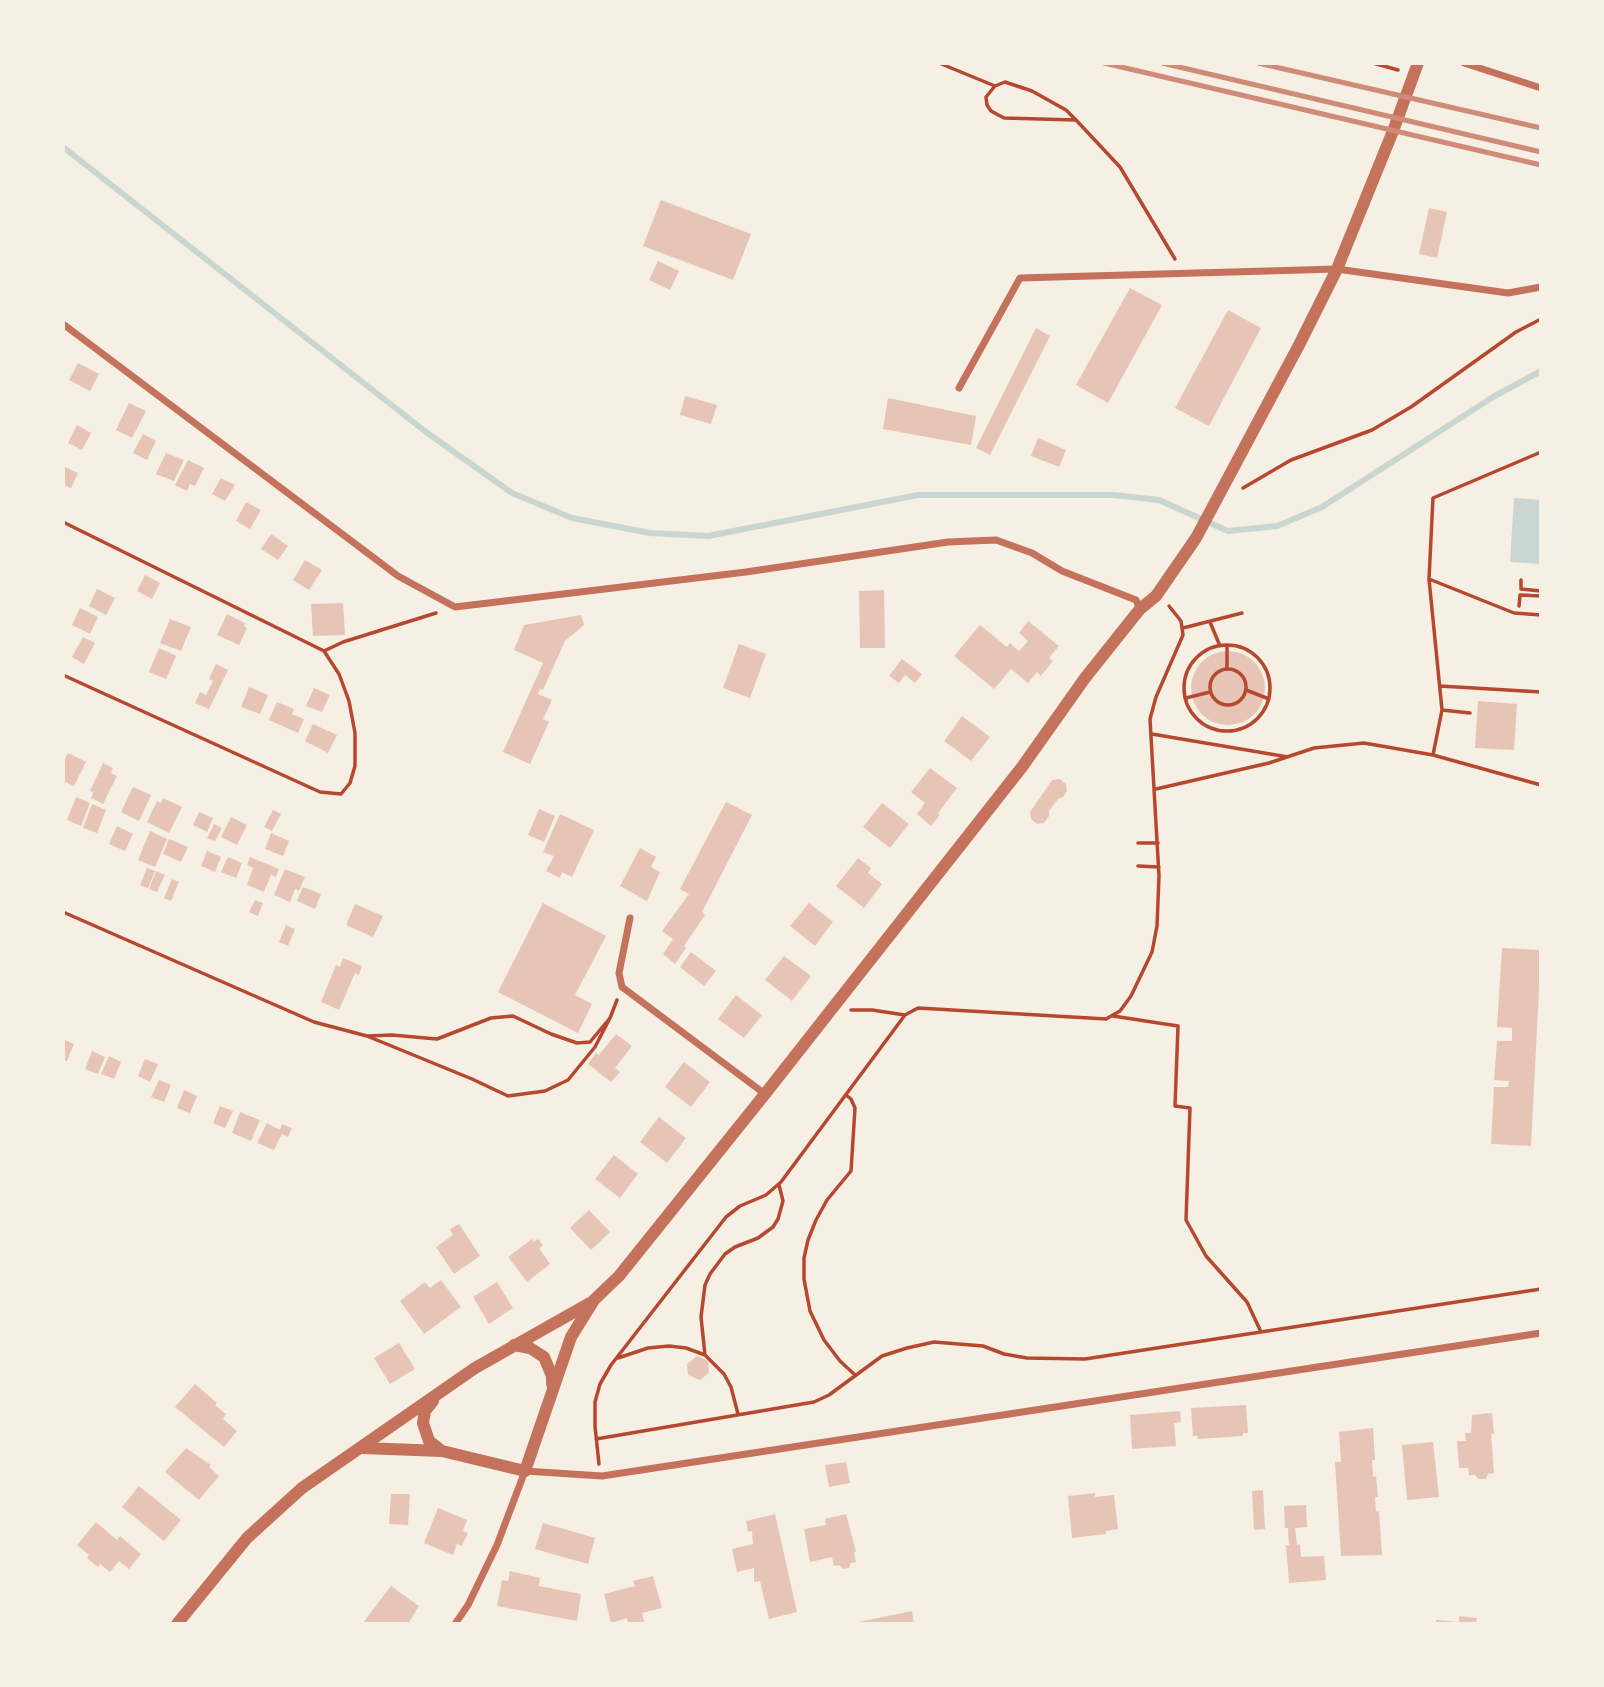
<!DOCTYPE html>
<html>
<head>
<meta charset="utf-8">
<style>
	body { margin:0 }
	#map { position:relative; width:1604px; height:1687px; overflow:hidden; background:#f6efe4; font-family:"Space Grotesk",sans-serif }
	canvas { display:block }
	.frame { position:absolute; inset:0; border:65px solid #f6efe4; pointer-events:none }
</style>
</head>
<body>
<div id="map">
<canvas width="1604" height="1687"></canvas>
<div class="frame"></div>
</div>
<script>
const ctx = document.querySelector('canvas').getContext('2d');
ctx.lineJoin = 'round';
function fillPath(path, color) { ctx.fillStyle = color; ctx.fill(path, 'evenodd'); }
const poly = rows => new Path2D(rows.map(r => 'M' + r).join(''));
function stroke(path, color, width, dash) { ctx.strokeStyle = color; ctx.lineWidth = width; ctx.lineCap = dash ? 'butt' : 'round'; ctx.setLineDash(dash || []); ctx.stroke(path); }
fillPath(poly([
	[1514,498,1541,500,1541,564,1510,562]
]), '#c9d6d2');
stroke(poly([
	[63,147,426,432,512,493,572,518,650,533,708,536,918,495,1113,495,1159,500,1228,531,1277,526,1322,507,1493,397,1541,371]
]), '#c9d6d2', 6);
fillPath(poly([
	[661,200,751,234,733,280,643,246],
	[1429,208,1447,212,1437,258,1419,254],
	[658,261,679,271,670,290,649,280],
	[1130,288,1162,305,1108,403,1076,385],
	[1228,310,1261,328,1209,426,1175,408],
	[1036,328,1050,336,990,455,976,448],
	[78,363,99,374,90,391,69,380],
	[685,396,717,405,711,424,680,415],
	[888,398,976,416,971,445,883,429],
	[129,403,146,411,132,438,116,430],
	[77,425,91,433,82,450,68,443],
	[143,434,156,441,147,460,133,453],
	[1038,438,1066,450,1059,467,1031,456],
	[166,453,184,460,174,481,156,474],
	[188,460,204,468,195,486,190,484,187,491,175,485],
	[63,466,78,473,71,488,63,485],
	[221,478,235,485,225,501,212,494],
	[246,502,261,510,250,529,236,521],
	[271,534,288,546,278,560,261,549],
	[305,560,322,570,309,590,293,580],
	[145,575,160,583,152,599,137,591],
	[97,589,115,598,106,615,89,606],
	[884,590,885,648,860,648,859,591],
	[343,603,345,635,313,636,311,604],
	[80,608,98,617,90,634,72,625],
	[227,614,245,623,244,626,247,628,239,645,217,635],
	[581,615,584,625,565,641,543,690,540,689,538,694,552,700,543,719,549,722,530,764,503,752,543,663,514,650,524,625],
	[170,619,191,627,181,651,160,643],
	[1028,621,1059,646,1049,658,1053,661,1041,676,1037,672,1028,683,1011,669,994,689,954,656,980,625,1007,647,1010,643,1019,651,1028,641,1019,633],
	[83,637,95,643,84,664,72,657],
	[739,644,766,654,750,698,723,688],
	[159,648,176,656,166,679,149,672],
	'1191 688a37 37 0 1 1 74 0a37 37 0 1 1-74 0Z',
	[902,659,922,674,915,683,905,675,899,683,889,676],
	[216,664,228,670,209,709,195,703,200,692,206,695,213,681,209,679],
	[249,687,268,695,260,714,241,707],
	[314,688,330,695,322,712,306,706],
	[1478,701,1517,704,1514,750,1475,748],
	[277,702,294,709,292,714,304,719,298,733,269,720],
	[962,716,990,737,971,761,944,741],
	[313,724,337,735,328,753,305,741],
	[68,753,86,762,74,786,63,781,63,763],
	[103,763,113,768,111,773,117,776,103,804,91,798,93,792,90,791],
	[930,768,957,788,938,813,940,815,931,826,917,814,925,803,911,792],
	[1060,779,1066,784,1067,791,1063,797,1058,799,1049,811,1049,816,1044,823,1037,824,1031,819,1030,812,1052,780],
	[133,787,151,795,139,821,121,812],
	[76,797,90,803,81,826,67,820],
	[163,798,182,807,169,833,147,822,157,801,161,803],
	[726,802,752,815,702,912,705,915,684,946,686,948,675,964,663,954,673,939,662,931,689,894,680,889],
	[882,803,909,824,890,848,863,827],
	[92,804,106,810,97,833,83,828],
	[539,809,555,816,544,842,528,835],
	[273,810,281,814,272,831,264,827],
	[199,812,213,818,207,832,193,825],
	[560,814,594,830,572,877,562,872,560,878,546,871,554,856,543,852],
	[231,817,247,825,237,845,221,837],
	[214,824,222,828,215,841,207,838],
	[117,826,133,834,125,851,109,844],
	[150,831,167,839,155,867,138,860],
	[271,833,289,841,283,856,265,849],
	[169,839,188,847,181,862,163,854],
	[640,848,656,857,651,867,660,872,647,901,620,886],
	[207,851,221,857,215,872,201,866],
	[228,857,242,863,236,878,221,872],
	[250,857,279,869,276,877,271,875,264,892,247,885,253,868,247,865],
	[858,858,871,868,868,873,882,884,864,908,836,886],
	[147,868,155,871,148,888,140,885],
	[285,869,305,877,299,891,295,889,290,902,274,895],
	[156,871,165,875,157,892,149,889],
	[172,879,179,882,171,901,164,898],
	[303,887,321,894,315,909,297,901],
	[255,900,263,903,258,916,249,912],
	[543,903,606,936,575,995,592,1004,578,1033,498,992],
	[809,903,833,922,815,946,790,926],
	[355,904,383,916,373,937,346,925],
	[286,925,295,929,288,946,279,942],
	[1502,948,1541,950,1531,1146,1491,1144,1494,1087,1508,1087,1509,1081,1494,1080,1497,1041,1512,1041,1512,1028,1497,1027],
	[691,952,716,971,704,986,680,967],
	[784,956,811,976,792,1001,765,980],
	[343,958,362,966,359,975,355,973,339,1010,321,1002,336,965,340,967],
	[736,995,762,1015,744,1038,718,1019],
	[616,1034,632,1046,615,1068,620,1072,611,1082,588,1064,596,1053,599,1055],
	[63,1039,74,1044,67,1061,63,1060],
	[92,1051,105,1057,98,1074,85,1069],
	[109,1056,121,1062,114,1079,101,1074],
	[145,1059,158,1064,150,1082,138,1076],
	[684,1062,710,1082,691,1107,665,1087],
	[159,1080,171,1085,164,1102,151,1097],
	[184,1090,197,1096,190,1113,177,1108],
	[220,1106,233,1111,225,1128,213,1123],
	[240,1112,260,1120,251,1141,232,1133],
	[659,1117,686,1138,667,1163,640,1142],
	[267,1123,280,1130,282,1124,292,1128,288,1137,282,1134,274,1150,257,1143],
	[614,1155,638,1174,620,1198,595,1179],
	[589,1210,610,1232,591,1250,570,1228],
	[459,1224,480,1256,454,1274,436,1247,453,1235,450,1229],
	[532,1239,534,1242,538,1239,543,1245,539,1248,550,1264,527,1282,508,1257],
	[441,1280,461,1307,424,1334,400,1301,425,1282,430,1288],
	[497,1282,513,1308,489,1324,473,1297],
	[399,1343,415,1369,390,1384,374,1358],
	[697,1356,708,1361,709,1373,700,1380,688,1375,687,1364],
	[195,1384,217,1403,215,1405,226,1414,223,1419,237,1431,224,1447,175,1407],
	[1246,1405,1248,1433,1243,1433,1243,1436,1198,1439,1198,1436,1193,1436,1191,1408],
	[1180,1411,1181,1422,1174,1423,1176,1446,1132,1449,1130,1415],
	[1492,1413,1494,1434,1491,1434,1494,1473,1488,1474,1486,1479,1478,1479,1475,1475,1469,1475,1468,1468,1459,1468,1457,1441,1466,1441,1465,1433,1471,1433,1472,1415],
	[1373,1428,1375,1460,1372,1460,1373,1477,1376,1476,1378,1497,1375,1497,1376,1512,1379,1511,1382,1555,1341,1556,1335,1462,1341,1462,1339,1432],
	[1433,1442,1439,1497,1407,1500,1402,1445],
	[186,1448,211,1465,209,1467,219,1476,199,1500,165,1472],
	[846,1462,850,1483,829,1487,825,1465],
	[139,1486,181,1520,164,1541,122,1507],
	[1263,1490,1265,1529,1254,1530,1252,1491],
	[1095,1493,1095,1497,1114,1495,1118,1529,1106,1531,1106,1534,1072,1538,1068,1496],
	[391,1494,410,1494,408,1525,389,1524],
	[1306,1505,1307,1527,1295,1528,1297,1545,1300,1544,1301,1557,1324,1556,1326,1580,1289,1583,1286,1545,1289,1545,1288,1528,1285,1528,1284,1506],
	[438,1508,467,1520,463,1531,468,1533,462,1546,457,1544,453,1555,424,1543],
	[775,1514,797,1612,769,1619,760,1581,754,1582,754,1568,737,1572,732,1549,753,1544,752,1531,748,1532,746,1521],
	[846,1514,856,1552,854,1552,856,1562,851,1563,849,1568,843,1569,839,1565,834,1566,832,1557,810,1562,804,1529,826,1525,825,1519],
	[96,1522,117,1540,120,1536,141,1554,129,1569,119,1561,110,1572,100,1564,98,1567,87,1558,89,1555,77,1545],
	[543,1523,595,1538,588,1564,535,1549],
	[510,1571,540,1578,539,1586,581,1594,577,1621,497,1606,502,1580,508,1581],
	[653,1576,662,1608,642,1613,645,1624,628,1624,627,1618,611,1623,604,1594,635,1586,633,1581],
	[391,1586,419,1606,408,1624,362,1624],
	[912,1611,914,1624,854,1624,854,1623],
	[1459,1616,1477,1618,1476,1624,1436,1624,1436,1620,1459,1622]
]), '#e6c5b7');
stroke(poly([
	[939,63,995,86],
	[1373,63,1398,70],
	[1076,120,1004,118,991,111,987,105,986,97,995,86,1005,82,1032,91,1066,110,1076,120,1120,167,1175,259],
	[1541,452,1433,498,1429,579,1514,613,1541,615],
	[1243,488,1291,460,1372,430,1411,407,1516,332,1541,319],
	[63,522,324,651,339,674,349,701,355,733,355,766,350,783,341,794,320,792,63,675],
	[1429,579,1442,710,1470,713],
	[1521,580,1521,589,1541,591],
	[1519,606,1520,595,1541,596],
	[1210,622,1220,646],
	[1183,628,1242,613],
	'1184 688a43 43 0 1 1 86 0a43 43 0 1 1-86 0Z',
	[1227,646,1227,668],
	[324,651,343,642,436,613],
	'1210 687a18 18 0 1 1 36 0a18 18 0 1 1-36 0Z',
	[1440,686,1541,692],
	[1246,690,1269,699],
	[1186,698,1210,692],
	[1152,734,1288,757],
	[1433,755,1442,710],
	[1156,789,1269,763,1314,748,1364,743,1433,755,1541,785],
	[1138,843,1158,843],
	[1138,866,1159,867],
	[63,912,314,1022,367,1036],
	[851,1010,872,1010,905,1015],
	[1113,1016,1178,1026,1175,1106,1190,1108,1186,1220,1206,1256,1247,1302,1261,1332],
	[610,1018,590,1042,577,1043,551,1034,513,1016,491,1018,437,1039,392,1035,367,1036,472,1079,508,1096,545,1091,568,1080,595,1047,610,1018,617,1000],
	[846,1095,851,1099,855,1108,851,1171,827,1200,816,1220,808,1240,804,1258,804,1279,810,1311,824,1340,840,1361,855,1375],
	[705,1355,701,1317,705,1285,710,1274,725,1254,735,1247,758,1238,773,1227,778,1219,783,1201,779,1185],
	[618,1358,648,1348,669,1346,686,1348,705,1355,724,1374,731,1387,738,1414],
	[596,1439,814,1402,829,1395,882,1356,907,1348,934,1342,983,1346,1004,1354,1027,1358,1085,1359,1541,1289],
	[599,1464,595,1426,595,1402,600,1384,611,1365,726,1217,740,1206,766,1195,781,1182,905,1015,918,1008,1106,1019,1120,1011,1131,996,1152,952,1157,926,1159,876,1150,719,1156,697,1183,635,1181,621,1169,606]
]), '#b5482f', 3.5);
stroke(poly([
	[1464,63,1541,88],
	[63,324,398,576,455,607,746,572,948,542,996,540,1032,553,1062,571,1136,600,1140,609],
	[959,388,1020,278,1337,269,1508,293,1541,287],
	[630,918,619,973,622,987,765,1094],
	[455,1624,468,1605,497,1545,525,1471,602,1476,1541,1333]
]), '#c5725c', 7);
stroke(poly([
	[514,1345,530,1348,544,1357,552,1376,552,1384],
	[433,1401,425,1411,423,1423,429,1441,442,1451],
	[362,1448,442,1451,525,1471,571,1337,594,1300,619,1276,765,1094,1022,767,1085,678,1140,609,1156,596,1196,538,1299,345,1337,269,1393,131,1418,63],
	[177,1624,247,1538,302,1488,475,1368,590,1303]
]), '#c5725c', 12);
stroke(poly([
	[1104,63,1541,165],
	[1162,63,1541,152],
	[1258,63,1541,128]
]), '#cf8b77', 5);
</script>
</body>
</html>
